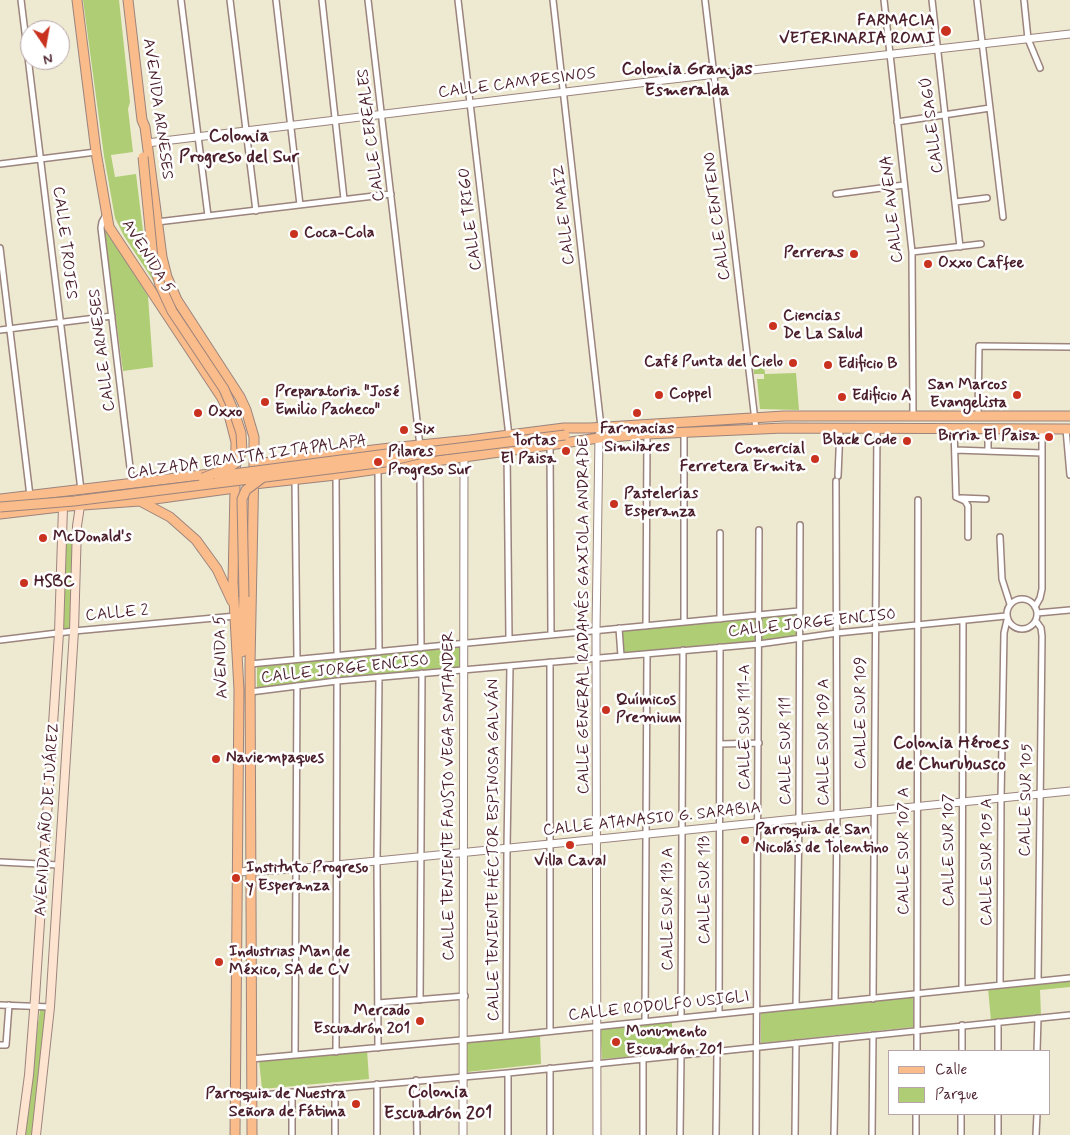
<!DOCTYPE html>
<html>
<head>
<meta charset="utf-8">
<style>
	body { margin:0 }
	#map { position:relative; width:1070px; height:1135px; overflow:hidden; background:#eeead1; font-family:Mynerve,sans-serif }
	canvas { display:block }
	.legend { position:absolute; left:888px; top:1050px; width:162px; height:65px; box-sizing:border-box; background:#fff; border:1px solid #b7a5aa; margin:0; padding:6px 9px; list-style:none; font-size:15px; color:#4a1f2b }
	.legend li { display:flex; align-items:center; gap:10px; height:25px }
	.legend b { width:25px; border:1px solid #b7a5aa }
	.north { position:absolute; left:20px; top:20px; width:50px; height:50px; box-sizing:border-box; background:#fff; border:1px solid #b7a5aa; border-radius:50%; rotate:168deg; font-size:14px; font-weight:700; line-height:20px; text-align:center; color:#4a1f2b }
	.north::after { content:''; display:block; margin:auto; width:18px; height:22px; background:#c8321e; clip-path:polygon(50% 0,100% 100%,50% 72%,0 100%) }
</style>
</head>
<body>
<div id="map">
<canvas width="1070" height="1135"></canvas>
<ul class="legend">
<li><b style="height:6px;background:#f9bc8a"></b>Calle</li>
<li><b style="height:14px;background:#afcd74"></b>Parque</li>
</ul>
<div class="north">N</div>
</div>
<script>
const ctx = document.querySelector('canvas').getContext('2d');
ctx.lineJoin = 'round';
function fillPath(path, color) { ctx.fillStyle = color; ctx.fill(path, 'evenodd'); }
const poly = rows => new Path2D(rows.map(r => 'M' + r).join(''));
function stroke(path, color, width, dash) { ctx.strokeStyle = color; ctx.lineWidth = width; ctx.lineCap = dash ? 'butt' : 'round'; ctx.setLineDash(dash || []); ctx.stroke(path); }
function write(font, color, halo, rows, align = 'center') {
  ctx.font = font + ' Mynerve,sans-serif'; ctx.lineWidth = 5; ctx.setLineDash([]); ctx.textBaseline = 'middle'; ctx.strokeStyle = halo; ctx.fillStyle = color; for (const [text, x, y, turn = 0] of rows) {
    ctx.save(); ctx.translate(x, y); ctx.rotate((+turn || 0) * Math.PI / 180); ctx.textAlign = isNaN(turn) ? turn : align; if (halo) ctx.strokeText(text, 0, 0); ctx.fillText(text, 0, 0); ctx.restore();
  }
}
fillPath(poly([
	[83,0,119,0,130,102,128,109,133,152,111,155,115,177,136,174,146,255,151,270,160,291,124,236,115,218,104,156],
	[107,231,148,296,153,367,123,371,104,232],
	[764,363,765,374,796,373,799,410,760,409,757,379,764,379,764,374,754,374,753,364],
	[64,536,73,542,72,628,61,629],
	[797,614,798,635,759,644,690,650,622,653,621,631],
	[460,644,460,667,340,680,257,690,257,666],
	[1070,980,1070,987,1040,990,1041,1016,991,1021,988,988],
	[913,996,913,1027,761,1043,761,1011],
	[42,1009,47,1011,34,1135,22,1135,40,1010],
	[672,1020,672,1053,602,1059,600,1027],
	[540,1035,541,1064,467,1072,467,1041],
	[367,1050,369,1079,262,1089,259,1060]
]), '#afcd74');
const minor = poly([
	[21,0,81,490],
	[181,0,208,216],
	[230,0,256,211],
	[276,0,300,205],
	[322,0,344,199],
	[368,0,420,446],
	[458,0,509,436],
	[553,0,601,427],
	[705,0,756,429],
	[884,0,912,252,913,416],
	[932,0,960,247],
	[977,0,1003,217],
	[1024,0,1028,39,1040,68],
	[897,122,990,108],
	[0,164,96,152],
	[836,194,904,185],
	[955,202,987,198],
	[106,215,102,222,101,228,132,484],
	[157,222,391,194],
	[0,248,30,496],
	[912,252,981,244],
	[0,330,112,316],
	[978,416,979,346,1070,347],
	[954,428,956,497],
	[988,429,988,451],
	[1066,429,1070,475],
	[684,432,684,622],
	[550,445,551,635],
	[955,450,1042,453],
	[507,451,509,639],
	[420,463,421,648],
	[378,470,379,652],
	[336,475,337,656],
	[838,476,840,428],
	[295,480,297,659],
	[956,497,965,501,968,506,968,537],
	[961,498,986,499],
	[720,533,720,619],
	[1000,537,1002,579,1010,604],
	'1007 614a15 15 0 1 1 30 0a15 15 0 1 1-30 0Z',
	[1035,607,1040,598,1042,589,1042,429],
	[1037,613,1070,610],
	[1036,621,1041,628,1042,636,1038,981],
	[646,626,647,434],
	[619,628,621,656],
	[0,640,74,631,236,616],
	[250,664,799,611],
	[250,692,337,681,759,644,837,633,1006,616],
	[720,744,759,743],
	[0,862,59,865],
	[1000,985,1001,798,1004,633,1007,620],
	[962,989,963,621],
	[873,999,877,428],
	[420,1000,422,673],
	[835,1002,837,815,836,481],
	[378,1003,465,996],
	[0,1005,50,1007],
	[796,1006,799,819,800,525],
	[719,1013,720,647],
	[681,1017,683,650],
	[645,1021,647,654],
	[998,1022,998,1051],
	[550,1031,550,662],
	[506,1036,507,848,510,666],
	[0,1045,6,1045,9,1005],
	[378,1048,377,861,379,677],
	[917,1051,918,500],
	[962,1051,962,1025],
	[1037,1051,1038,1018],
	[336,1052,337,681],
	[295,1055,297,686],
	[251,1059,506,1036,1070,978],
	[416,1080,417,1135],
	[292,1092,292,1135],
	[251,1096,508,1073,1070,1015],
	[998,1114,998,1135],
	[335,1135,335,1088],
	[377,1135,377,1084],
	[508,1135,508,1073],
	[550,1135,550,1068],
	[643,1135,643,1058],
	[680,1135,681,1055],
	[716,1135,717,1051],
	[756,1135,759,530],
	[795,1135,796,1043],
	[834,1135,836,1039],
	[872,1135,873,1035],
	[916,1135,916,1114],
	[961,1135,961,1114],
	[1036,1135,1037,1114]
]);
const tertiary = poly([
	[147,143,664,80,1070,34],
	[237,872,295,869,550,844,1070,791],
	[463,1135,464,457],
	[597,1135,596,630,599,438,601,427]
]);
const secondary = poly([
	[21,1135,29,1075,35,998,59,633,63,507],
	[36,1135,50,1007,74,631,77,526,80,506]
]);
const primary = poly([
	[77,0,96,152,109,227,222,398,228,411,236,442,233,582,239,690,235,1135],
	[128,0,142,120,145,127,162,257,167,277,177,300,240,397,246,410,254,437,254,464,250,664,252,1135],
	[254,464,390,448,470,440,564,428,590,428,784,416,1070,416],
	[254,484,336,475,599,438,647,434,784,428,1070,429],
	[0,499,210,474],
	[140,501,170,517,196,540,217,569,232,601],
	[0,514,69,506,140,501,235,488],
	[242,652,244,597]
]);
stroke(minor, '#9c847e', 8);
stroke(tertiary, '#9c847e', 9);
stroke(secondary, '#9c847e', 10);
stroke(primary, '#9c847e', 11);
stroke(minor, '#fff', 5);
stroke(tertiary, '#fff', 7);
stroke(secondary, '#fde4d0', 8);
stroke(primary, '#f9bc8a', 9);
const primaryBridge = poly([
	[143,157,153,259,160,285,172,311,224,389,234,412,241,433,242,451,237,462,228,468,203,478],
	[218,476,387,454,404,453],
	[0,507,74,501,385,462,427,452,565,435],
	[244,597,242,499,246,490,262,478]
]);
stroke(primaryBridge, '#9c847e', 11, []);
stroke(primaryBridge, '#f9bc8a', 9);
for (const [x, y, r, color] of [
	[946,31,6,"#c8321e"],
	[294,234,5,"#c8321e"],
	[854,254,5,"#c8321e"],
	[928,264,5,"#c8321e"],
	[773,326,5,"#c8321e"],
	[793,363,5,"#c8321e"],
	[828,365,5,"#c8321e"],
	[659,395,5,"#c8321e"],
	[1017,395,5,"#c8321e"],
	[842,397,5,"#c8321e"],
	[265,402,5,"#c8321e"],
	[198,413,5,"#c8321e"],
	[637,413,5,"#c8321e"],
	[404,430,5,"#c8321e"],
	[1049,437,5,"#c8321e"],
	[907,441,5,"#c8321e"],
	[566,451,5,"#c8321e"],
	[815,459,5,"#c8321e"],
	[378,462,5,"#c8321e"],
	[614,504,5,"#c8321e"],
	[43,538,5,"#c8321e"],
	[24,583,5,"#c8321e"],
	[606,710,5,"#c8321e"],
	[216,759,5,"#c8321e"],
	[745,840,5,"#c8321e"],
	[570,845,5,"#c8321e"],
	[236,878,5,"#c8321e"],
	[219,962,5,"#c8321e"],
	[420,1021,5,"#c8321e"],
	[616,1042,5,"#c8321e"],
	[356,1104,5,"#c8321e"]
]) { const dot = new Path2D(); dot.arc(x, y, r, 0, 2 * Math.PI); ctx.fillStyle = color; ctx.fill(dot); stroke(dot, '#fff', 2); }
write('bold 16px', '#4a1f2b', '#fff', [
	["FARMACIA",935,22,"right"],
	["VETERINARIA ROMI",935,40,"right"],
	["Coca-Cola",304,234],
	["Perreras",844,254,"right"],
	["Oxxo Caffee",938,264],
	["Ciencias",783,317],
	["De La Salud",783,335],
	["Café Punta del Cielo",783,363,"right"],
	["Edificio B",838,365],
	["San Marcos",1007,386,"right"],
	["Evangelista",1007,404,"right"],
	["Preparatoria \"José",275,393],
	["Emilio Pacheco\"",275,411],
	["Coppel",669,395],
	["Edificio A",852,397],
	["Oxxo",208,413],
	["Six",414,430],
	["Farmacias",637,430,"center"],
	["Similares",637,448,"center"],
	["Birria El Paisa",1039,437,"right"],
	["Black Code",897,441,"right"],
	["Tortas",556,442,"right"],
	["El Paisa",556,460,"right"],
	["Comercial",805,450,"right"],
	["Ferretera Ermita",805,468,"right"],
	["Pilares",388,453],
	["Progreso Sur",388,471],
	["Pastelerías",624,495],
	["Esperanza",624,513],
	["McDonald's",53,538],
	["HSBC",34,583],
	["Químicos",616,701],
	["Premium",616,719],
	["Naviempaques",226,759],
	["Parroquia de San",755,831],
	["Nicolás de Tolentino",755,849],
	["Villa Caval",570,862,"center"],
	["Instituto Progreso",246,869],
	["y Esperanza",246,887],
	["Industrias Man de",229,953],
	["México, SA de CV",229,971],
	["Mercado",410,1012,"right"],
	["Escuadrón 201",410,1030,"right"],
	["Monumento",626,1033],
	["Escuadrón 201",626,1051],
	["Parroquia de Nuestra",346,1095,"right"],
	["Señora de Fátima",346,1113,"right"]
], 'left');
write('16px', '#4a1f2b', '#fff', [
	["CALLE CAMPESINOS",517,84,-7],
	["AVENIDA ARNESES",157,109,82],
	["CALLE SAGÚ",933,125,-97],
	["CALLE CEREALES",372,135,-97],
	["CALLE AVENA",893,209,-96],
	["CALLE MAÍZ",565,215,-96],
	["CALLE CENTENO",718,216,-97],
	["CALLE TRIGO",471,219,-97],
	["CALLE TROJES",64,243,83],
	["AVENIDA 5",147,257,58],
	["CALLE ARNESES",103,350,-97],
	["CALZADA ERMITA IZTAPALAPA",247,458,-8],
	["CALLE 2",117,614,-5],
	["CALLE GENERAL RADAMÉS GAXIOLA ANDRADE",585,616,-90],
	["CALLE JORGE ENCISO",812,624,-6],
	["AVENIDA 5",222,657,-92],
	["CALLE JORGE ENCISO",345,670,-6],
	["CALLE SUR 109",862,713,-90],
	["CALLE SUR 111-A",746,727,-90],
	["CALLE SUR 109 A",825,742,-90],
	["CALLE SUR 111",787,751,-90],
	["CALLE TENIENTE FAUSTO VEGA SANTANDER",450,796,-90],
	["CALLE SUR 105",1027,800,-89],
	["AVENIDA AÑO DE JUÁREZ",48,820,-86],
	["CALLE ATANASIO G. SARABIA",652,820,-6],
	["CALLE TENIENTE HÉCTOR ESPINOSA GALVÁN",495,850,-90],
	["CALLE SUR 107",950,850,-90],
	["CALLE SUR 107 A",905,851,-90],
	["CALLE SUR 105 A",988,862,-90],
	["CALLE SUR 113",706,890,-90],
	["CALLE SUR 113 A",669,909,-90],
	["CALLE RODOLFO USIGLI",659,1007,-6]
]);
write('bold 18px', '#4a1f2b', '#fff', [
	["Colonia Granjas",687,70],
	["Esmeralda",687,91],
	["Colonia",239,137],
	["Progreso del Sur",239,158],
	["Colonia Héroes",951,744],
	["de Churubusco",951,765],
	["Colonia",438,1093],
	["Escuadrón 201",438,1114]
]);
</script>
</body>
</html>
